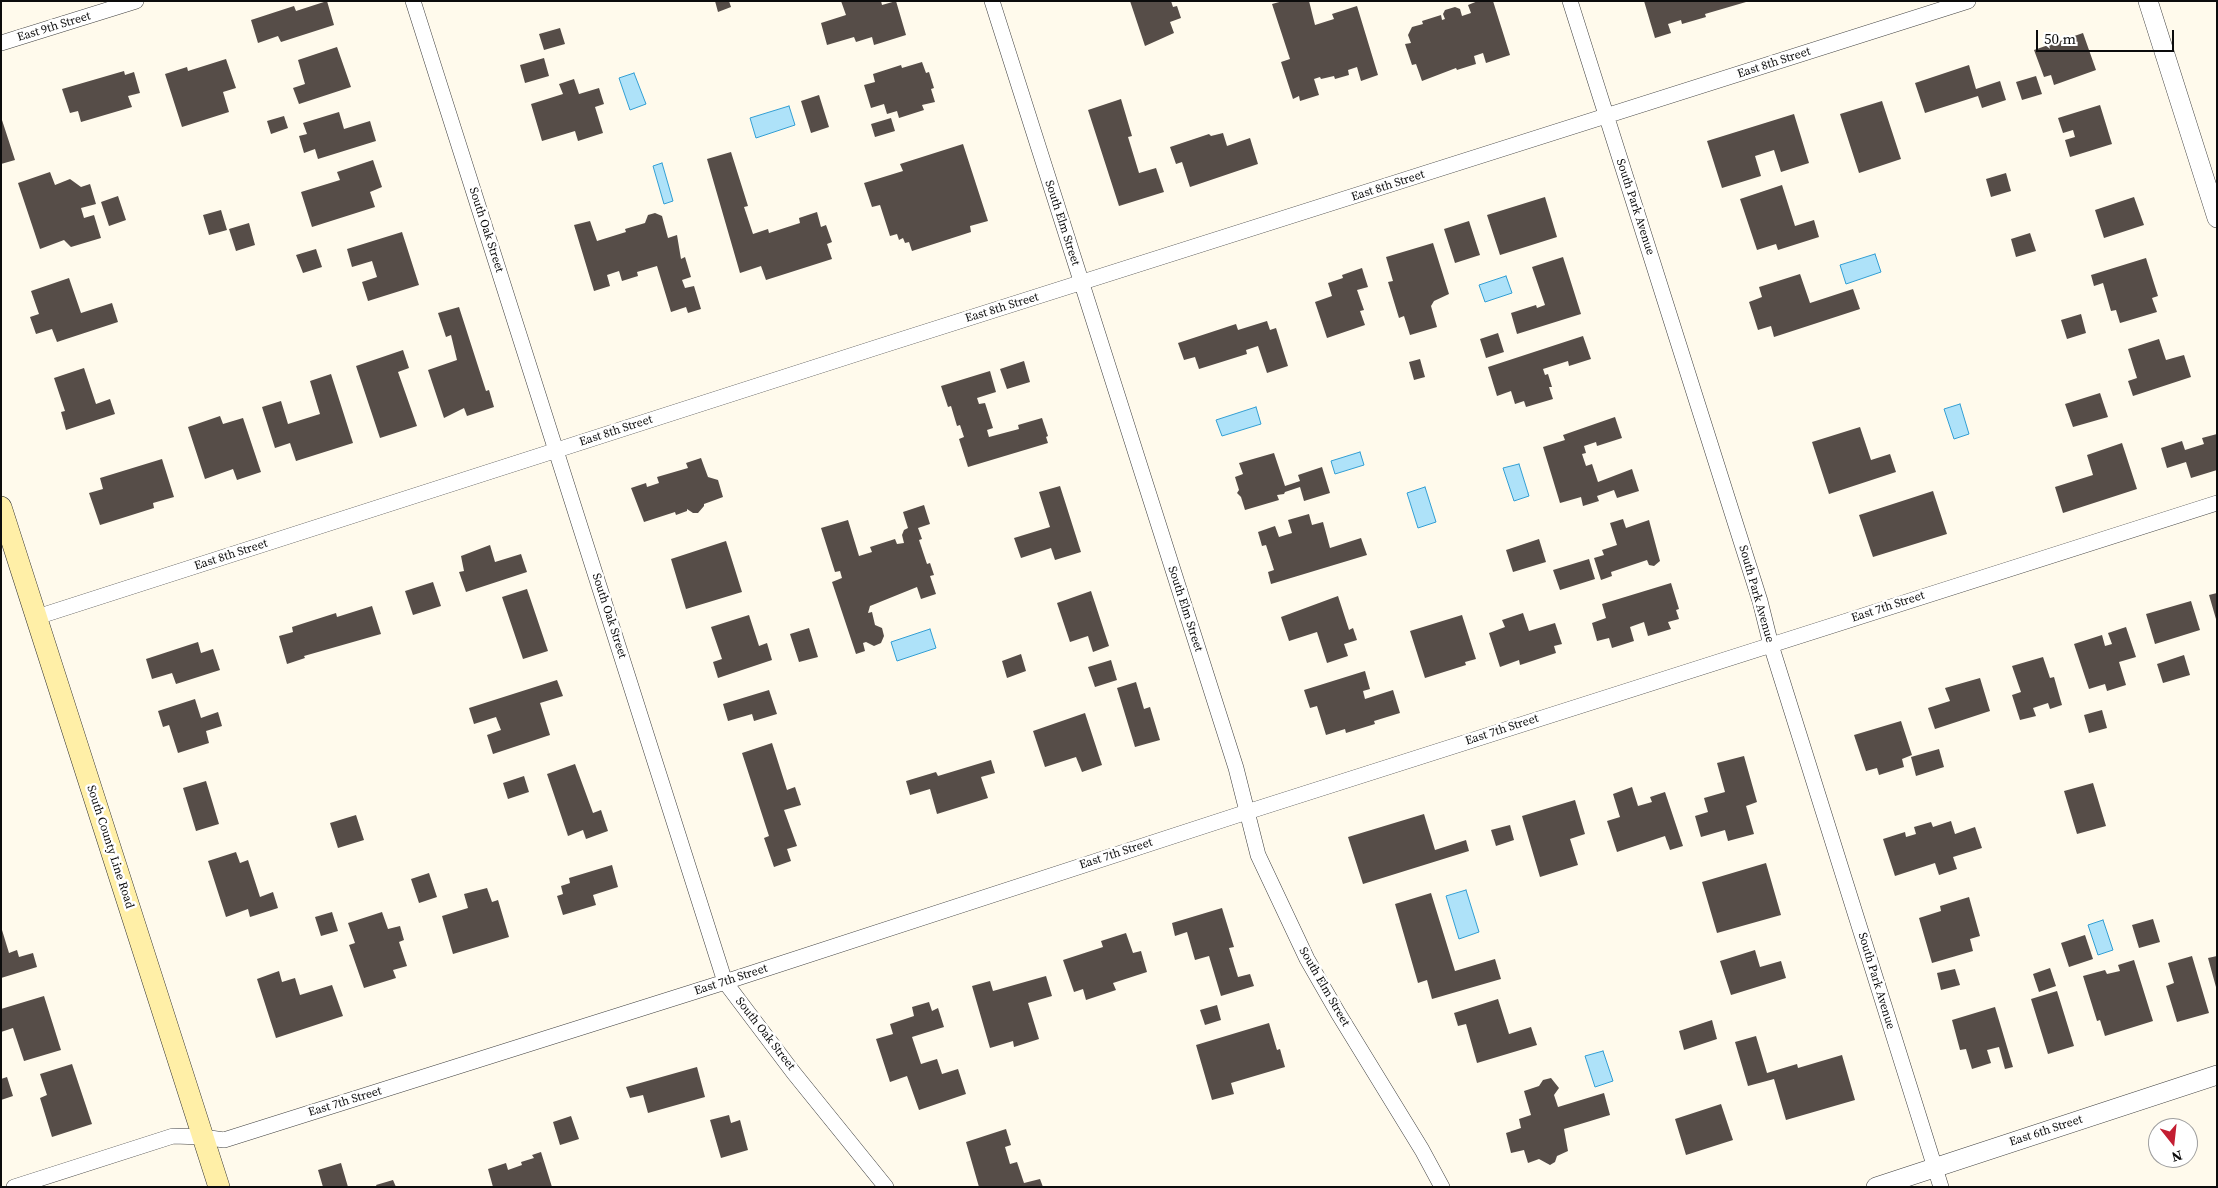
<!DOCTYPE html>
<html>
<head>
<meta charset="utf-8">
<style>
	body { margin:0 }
	#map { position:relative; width:2218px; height:1188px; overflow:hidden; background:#fffaec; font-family:"Source Serif 4",serif }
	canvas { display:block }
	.frame { position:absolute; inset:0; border:2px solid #0c0c0c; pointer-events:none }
	.north { position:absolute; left:2148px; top:1118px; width:50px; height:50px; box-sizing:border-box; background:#fff; border:1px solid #9e9e9e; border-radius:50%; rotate:164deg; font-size:14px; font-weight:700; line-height:20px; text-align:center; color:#0c0c0c }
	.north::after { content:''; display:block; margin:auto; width:18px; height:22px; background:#c31e32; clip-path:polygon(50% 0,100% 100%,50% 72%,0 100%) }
	.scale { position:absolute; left:2036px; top:30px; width:138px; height:22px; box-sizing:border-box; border:2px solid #0c0c0c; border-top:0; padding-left:6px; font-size:15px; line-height:18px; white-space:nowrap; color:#0c0c0c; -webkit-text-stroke:4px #fff; paint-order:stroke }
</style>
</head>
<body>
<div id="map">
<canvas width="2218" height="1188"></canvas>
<div class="frame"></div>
<div class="north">N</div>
<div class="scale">50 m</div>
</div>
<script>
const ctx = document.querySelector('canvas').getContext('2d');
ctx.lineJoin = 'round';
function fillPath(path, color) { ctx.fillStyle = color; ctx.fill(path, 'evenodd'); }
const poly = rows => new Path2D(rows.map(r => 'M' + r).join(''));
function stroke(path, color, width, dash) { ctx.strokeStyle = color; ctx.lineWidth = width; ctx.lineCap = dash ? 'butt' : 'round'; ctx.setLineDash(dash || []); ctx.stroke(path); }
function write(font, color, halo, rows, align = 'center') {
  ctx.font = font + ' "Source Serif 4",serif'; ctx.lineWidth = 5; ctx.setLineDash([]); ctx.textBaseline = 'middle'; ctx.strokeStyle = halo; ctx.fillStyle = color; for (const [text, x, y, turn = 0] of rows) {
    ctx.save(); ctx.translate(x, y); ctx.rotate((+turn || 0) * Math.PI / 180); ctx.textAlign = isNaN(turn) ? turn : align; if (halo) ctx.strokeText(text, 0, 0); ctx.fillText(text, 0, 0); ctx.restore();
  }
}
const water = poly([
	[634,73,646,104,630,110,619,78,634,73],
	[789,106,795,125,756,138,750,118,789,106],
	[662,163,673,201,664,204,653,166,662,163],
	[1875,254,1881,272,1846,284,1840,265,1875,254],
	[1506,276,1512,293,1485,302,1479,285,1506,276],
	[1960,404,1969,434,1954,439,1944,409,1960,404],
	[1256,407,1261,424,1222,436,1216,420,1256,407],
	[1360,452,1364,465,1335,474,1331,461,1360,452],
	[1519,464,1529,496,1514,501,1503,468,1519,464],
	[1425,487,1436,522,1418,528,1407,493,1425,487],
	[930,629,936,648,897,661,891,642,930,629],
	[1466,890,1479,932,1459,939,1446,896,1466,890],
	[2103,920,2113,950,2098,955,2088,925,2103,920],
	[1603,1051,1613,1081,1595,1087,1585,1056,1603,1051]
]);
fillPath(water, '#aee2f9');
stroke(water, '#329ed3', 1);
fillPath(poly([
	[327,1,334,25,281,42,278,36,258,43,251,20,294,6,296,11],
	[715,1,729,1,731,7,718,12],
	[841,1,881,1,882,5,896,1,906,35,874,45,872,37,856,42,854,37,827,45,821,23,846,15],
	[1130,1,1171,1,1173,7,1177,6,1181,18,1170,22,1174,33,1145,46],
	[1283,1,1309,1,1315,25,1334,19,1332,14,1357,6,1378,75,1361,81,1357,67,1348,70,1349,75,1335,79,1334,76,1321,79,1320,77,1314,79,1319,95,1300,101,1299,96,1293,99,1281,62,1290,59,1272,4],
	[1478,1,1493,1,1510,55,1486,63,1483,53,1474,56,1476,64,1457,70,1456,68,1422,81,1416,64,1412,65,1405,44,1411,43,1408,35,1412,27,1423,24,1422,21,1441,15,1442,20,1445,19,1443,14,1445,10,1455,7,1460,9,1462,16,1471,13,1468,5],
	[1644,1,1746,1,1746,2,1705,14,1706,17,1682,24,1681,20,1668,24,1671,33,1655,38],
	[560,28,565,44,544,50,539,34],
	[2083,33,2096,70,2054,85,2051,75,2044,77,2034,50],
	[337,47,351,87,299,104,293,88,305,84,298,60],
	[544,58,549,76,525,83,520,65],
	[226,59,236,88,223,92,229,112,182,127,165,74,187,67,188,71],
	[922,62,926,73,929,72,934,88,931,89,935,102,922,105,924,110,899,118,897,111,887,114,884,104,871,108,864,85,875,82,873,74,901,65,902,68],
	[1969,65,1976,89,2000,81,2006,100,1982,108,1978,96,1925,113,1915,83],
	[124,71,125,75,134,72,140,93,128,96,132,107,81,122,78,111,70,113,62,89],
	[2036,76,2042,94,2022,100,2016,82],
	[574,79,579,94,599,88,604,104,595,107,603,133,578,141,575,131,542,141,531,104,563,94,559,84],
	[819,95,829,127,811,133,801,101],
	[1121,99,1132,136,1128,137,1139,173,1156,168,1164,192,1119,206,1088,110],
	[1882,101,1901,159,1859,173,1840,114],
	[2100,105,2112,144,2070,157,2065,140,2075,137,2073,130,2063,133,2058,118],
	[339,112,344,129,370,121,376,141,318,159,315,149,304,153,299,136,307,134,303,123],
	[1794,114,1809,163,1781,172,1774,150,1755,156,1761,176,1722,188,1707,141],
	[284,116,288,128,271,134,267,121],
	[1,117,15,160,1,164],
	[891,118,895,131,875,137,871,124],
	[1223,133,1227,146,1250,138,1258,164,1190,187,1182,162,1176,164,1170,147,1209,134,1211,136],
	[963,144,988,221,970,226,971,232,912,251,909,242,905,243,903,238,899,240,897,234,890,236,880,205,872,207,864,183,903,171,900,164],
	[731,152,748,206,744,207,753,234,768,229,769,233,800,223,799,218,817,212,821,227,826,225,832,242,827,244,832,259,766,280,761,266,740,273,707,159],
	[373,160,382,187,370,192,375,207,312,227,301,192,340,180,337,172],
	[50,172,55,185,70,179,81,187,90,184,96,204,81,208,84,218,94,215,101,238,71,247,64,240,40,249,18,183],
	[2006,173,2011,191,1991,197,1986,179],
	[1782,185,1795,226,1814,220,1819,237,1778,250,1776,244,1757,250,1740,199],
	[118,196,126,220,109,226,101,202],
	[1545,197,1557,237,1500,255,1487,215],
	[2134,197,2144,225,2104,238,2095,210],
	[221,210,227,230,209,235,203,215],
	[655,213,662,216,668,238,677,235,681,259,685,257,691,277,682,280,685,288,694,286,701,309,688,313,686,307,671,312,657,266,637,272,638,276,622,281,619,271,607,275,610,286,594,291,574,225,590,221,597,241,626,232,625,229,645,223,648,215],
	[1469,221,1480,255,1455,263,1444,229],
	[249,223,255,245,236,251,229,229],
	[402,232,419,285,368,301,362,282,377,277,372,261,352,267,347,249],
	[2030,233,2036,251,2016,257,2011,239],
	[1433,243,1449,294,1434,301,1431,306,1437,327,1410,335,1404,316,1399,318,1388,282,1393,281,1386,257],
	[316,249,322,267,303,273,296,255],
	[1563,257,1581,314,1517,334,1511,313,1536,305,1537,308,1545,305,1532,267],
	[2146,258,2158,296,2152,298,2157,312,2120,323,2116,310,2111,311,2103,283,2094,286,2091,275],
	[1362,268,1368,287,1357,290,1364,310,1360,311,1365,325,1327,338,1315,302,1332,296,1328,283,1343,278,1342,275],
	[1800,274,1810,303,1853,289,1860,309,1774,337,1771,326,1758,330,1749,302,1762,297,1759,287],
	[69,278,81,313,112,303,118,322,57,342,52,329,36,334,30,317,39,314,31,291],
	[459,307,486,391,489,390,494,407,467,416,464,408,444,418,428,370,457,360,451,335,446,337,438,313],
	[2081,314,2086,333,2067,339,2061,320],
	[1267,321,1270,330,1276,328,1288,366,1267,373,1258,346,1246,350,1247,354,1199,369,1195,357,1184,360,1178,343,1236,324,1238,330],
	[1498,333,1504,352,1486,358,1480,339],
	[1583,336,1591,359,1569,366,1568,361,1543,369,1545,375,1548,374,1552,387,1549,387,1553,399,1526,407,1524,401,1515,404,1511,391,1497,396,1488,367],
	[2159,339,2166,360,2184,355,2191,377,2133,396,2128,381,2137,378,2128,349],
	[403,350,409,368,398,372,417,426,380,438,356,366],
	[1420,359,1425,377,1414,380,1409,362],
	[1024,361,1030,382,1007,389,1000,369],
	[84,368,96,404,110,399,115,414,66,430,61,412,65,411,54,378],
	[990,371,996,392,977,398,979,404,985,403,993,428,987,430,989,437,1019,429,1018,425,1042,418,1048,436,1046,437,1048,443,968,467,959,439,964,437,960,425,957,426,951,406,948,407,941,386],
	[331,374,353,443,296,461,290,443,275,448,262,407,281,401,288,424,320,414,310,381],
	[2100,393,2108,417,2073,427,2065,404],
	[220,416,223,424,243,418,261,472,237,480,233,469,205,479,188,427],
	[1615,417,1622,438,1597,446,1596,442,1584,446,1586,453,1582,454,1586,466,1592,464,1598,482,1632,469,1639,491,1617,498,1614,490,1597,496,1599,501,1583,506,1581,497,1560,503,1543,447,1565,440,1563,435],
	[1860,427,1871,460,1890,454,1896,472,1829,494,1812,442],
	[2217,434,2217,470,2191,478,2186,462,2167,468,2161,448,2182,441,2185,450,2204,444,2202,438],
	[2122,443,2137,489,2063,513,2055,487,2093,475,2087,455],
	[1274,453,1285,486,1300,481,1298,475,1322,467,1330,493,1304,501,1300,487,1285,492,1284,494,1277,495,1279,500,1245,510,1241,497,1237,493,1239,490,1235,477,1243,474,1239,463],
	[701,458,708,477,718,480,723,497,704,504,704,506,698,513,693,513,687,509,687,511,676,515,675,512,644,522,631,488,646,483,647,487,659,483,657,477,688,468,686,463],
	[162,459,174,497,153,503,154,508,100,525,89,493,103,489,100,478],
	[1060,486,1081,552,1055,560,1051,548,1021,558,1014,538,1050,527,1039,492],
	[1933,491,1947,534,1873,557,1859,515],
	[924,505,930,524,918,528,922,539,919,540,927,564,930,563,934,575,930,576,936,594,921,599,917,587,870,606,868,613,872,612,875,625,882,628,884,636,881,643,874,646,866,642,863,643,865,651,856,654,832,582,842,578,840,571,835,572,821,528,848,520,859,556,872,552,870,547,895,539,897,544,904,543,902,535,904,530,908,528,903,512],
	[1309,514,1312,525,1323,522,1330,548,1361,538,1367,555,1271,584,1268,572,1274,570,1266,545,1262,546,1258,532,1275,526,1279,537,1292,533,1288,520],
	[1623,519,1626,528,1649,520,1660,561,1654,566,1649,565,1647,560,1611,572,1612,576,1601,580,1594,558,1604,555,1602,550,1617,545,1610,523],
	[1539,539,1546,562,1513,572,1506,550],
	[726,541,742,592,686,609,671,559],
	[490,545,495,562,521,554,527,572,466,592,459,572,464,571,461,556],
	[1589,559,1595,579,1560,590,1553,570],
	[433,582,441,606,413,615,405,591],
	[1671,583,1679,609,1676,610,1679,619,1668,622,1671,629,1648,636,1644,622,1630,627,1634,641,1612,648,1609,638,1597,641,1592,623,1606,618,1602,604],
	[527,589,548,651,523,659,502,597],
	[1091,591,1109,646,1093,652,1088,636,1070,642,1057,603],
	[2217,593,2217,619,2216,619,2209,595],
	[1338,596,1349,630,1353,628,1357,640,1344,644,1348,656,1327,663,1317,632,1289,641,1281,617],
	[2191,601,2200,630,2155,644,2146,614],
	[372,606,381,634,304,656,305,658,287,664,279,636,293,632,292,627,336,613,337,617],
	[1523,613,1529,631,1555,623,1562,644,1554,646,1556,653,1520,665,1519,660,1500,667,1489,633,1505,627,1502,620],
	[749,615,759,646,767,643,772,660,718,678,713,662,722,659,711,627],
	[1462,615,1476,659,1465,662,1466,665,1425,678,1410,631],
	[2126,627,2136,657,2119,662,2126,685,2107,691,2105,684,2089,689,2074,644,2102,635,2105,646,2112,644,2108,633],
	[809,628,818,657,799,662,790,634],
	[198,642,201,653,213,649,220,670,176,684,172,673,152,679,146,659],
	[1021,654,1026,671,1007,678,1002,661],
	[2184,655,2190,675,2163,683,2157,664],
	[2043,657,2050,678,2054,677,2062,705,2050,709,2048,703,2033,708,2036,716,2020,720,2012,695,2021,692,2012,666],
	[1111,660,1117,680,1095,687,1088,667],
	[1365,671,1370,689,1363,691,1365,699,1393,690,1400,713,1374,721,1375,724,1346,733,1345,729,1326,735,1317,706,1310,708,1304,690],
	[1980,678,1990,711,1935,729,1928,708,1950,701,1945,688],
	[557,680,563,696,540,703,550,735,493,754,487,735,501,730,496,717,474,724,469,708],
	[1136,682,1144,709,1150,707,1160,740,1135,747,1117,688],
	[769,690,777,714,754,721,752,714,728,721,723,704],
	[195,699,201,718,218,712,222,726,206,731,209,743,178,753,169,725,163,727,158,711],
	[2102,710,2107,728,2089,733,2084,715],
	[1085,713,1102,765,1082,772,1076,757,1045,767,1033,731],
	[1901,721,1912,755,1902,759,1904,767,1879,775,1877,768,1866,771,1854,735],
	[772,743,787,790,795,787,801,805,784,810,797,846,787,849,791,861,774,867,764,838,769,836,742,753],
	[1939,749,1944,767,1916,776,1911,757],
	[1744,756,1757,802,1746,806,1754,834,1728,841,1725,830,1701,837,1695,816,1708,812,1704,798,1725,792,1717,763],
	[991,760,995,773,981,777,988,798,937,814,930,789,910,795,906,781,936,772,938,776],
	[575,764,593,813,601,810,608,831,586,839,583,830,568,836,547,774],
	[524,776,529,792,508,799,503,783],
	[206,781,219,824,196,831,183,788],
	[2093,783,2106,826,2077,834,2064,791],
	[1632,787,1638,806,1652,802,1650,797,1665,792,1683,846,1670,850,1665,836,1617,852,1607,821,1620,817,1613,794],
	[1575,800,1585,834,1570,839,1578,865,1540,877,1522,816],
	[1424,814,1435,850,1466,840,1469,851,1363,884,1348,837],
	[356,815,364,840,338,848,330,823],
	[1951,821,1955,834,1975,827,1982,848,1953,857,1957,869,1939,875,1935,863,1895,876,1883,839,1905,832,1906,837,1916,834,1914,827,1931,822,1933,827],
	[1510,825,1514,840,1496,846,1491,830],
	[236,852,240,863,248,860,260,897,273,892,278,908,250,917,248,909,226,917,208,861],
	[1766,863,1781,915,1717,933,1702,882],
	[612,865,618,887,593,895,596,905,563,915,557,896,563,894,561,886,570,883,569,878],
	[429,873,437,897,419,903,411,879],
	[487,888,492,902,498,900,509,937,453,954,442,916,468,908,464,894],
	[1431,893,1455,971,1495,959,1501,979,1432,999,1427,980,1418,983,1395,904],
	[1969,897,1980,936,1970,939,1973,951,1932,963,1919,918,1941,911,1940,906],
	[1222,908,1234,947,1229,948,1238,977,1250,974,1254,986,1221,996,1209,956,1195,960,1187,932,1175,936,1172,923],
	[332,912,338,931,321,936,315,917],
	[382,912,388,929,400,926,404,940,399,942,407,966,393,970,396,978,364,988,349,945,355,943,348,923],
	[2153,919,2160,942,2139,948,2132,925],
	[2,930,9,953,17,950,19,957,33,953,37,967,1,978],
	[1126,933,1133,953,1141,951,1147,972,1113,983,1116,990,1086,1000,1083,989,1074,992,1063,960,1103,947,1101,941],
	[2085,935,2093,959,2069,967,2061,943],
	[1755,950,1760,967,1781,961,1786,978,1731,995,1720,961],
	[2192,956,2209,1013,2177,1022,2166,986,2174,983,2168,963],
	[2217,956,2217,987,2216,987,2208,958],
	[2134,960,2153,1021,2105,1036,2100,1020,2097,1021,2083,976,2105,970,2107,974,2120,971,2118,965],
	[2050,968,2056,986,2039,992,2033,974],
	[1955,969,1960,985,1941,990,1937,973],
	[279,971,282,982,295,978,300,995,332,985,343,1016,276,1038,257,979],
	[1046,976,1052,996,1028,1003,1039,1039,1014,1047,1013,1041,990,1048,972,986,990,981,993,991],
	[2057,991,2074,1046,2048,1054,2031,999],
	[44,996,61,1050,24,1061,13,1028,1,1032,1,1009],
	[1498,999,1509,1034,1531,1027,1537,1045,1477,1063,1466,1024,1458,1026,1454,1013],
	[929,1002,932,1011,938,1008,944,1027,912,1037,921,1064,937,1059,942,1074,958,1069,966,1094,919,1110,907,1076,890,1082,876,1039,893,1034,890,1024,914,1016,912,1007],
	[1217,1005,1221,1020,1205,1025,1200,1010],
	[1995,1007,2013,1067,2005,1069,1999,1047,1987,1050,1991,1063,1972,1069,1966,1049,1960,1050,1952,1020],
	[1712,1020,1717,1039,1684,1050,1679,1031],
	[1269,1023,1277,1050,1280,1049,1285,1067,1231,1083,1234,1094,1212,1100,1196,1045],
	[1756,1036,1767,1073,1797,1064,1798,1068,1842,1055,1855,1100,1786,1120,1774,1079,1748,1086,1735,1042],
	[72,1064,92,1124,52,1137,40,1098,47,1095,40,1074],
	[697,1067,705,1097,648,1113,643,1095,630,1098,626,1087],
	[7,1077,13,1096,1,1100,1,1079],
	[1551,1078,1559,1088,1554,1095,1558,1107,1604,1093,1610,1115,1564,1129,1568,1151,1557,1156,1555,1162,1550,1165,1539,1159,1528,1163,1524,1150,1511,1153,1506,1133,1521,1128,1519,1119,1531,1115,1524,1091,1539,1086,1543,1080],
	[1721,1104,1733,1140,1686,1155,1675,1119],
	[729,1115,731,1123,740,1120,748,1150,721,1158,710,1120],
	[571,1116,579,1139,560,1145,553,1122],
	[1006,1129,1011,1145,1005,1147,1010,1164,1017,1162,1024,1183,1040,1179,1043,1187,979,1187,966,1142],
	[541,1152,552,1187,493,1187,488,1169,506,1163,508,1170,522,1165,521,1162,534,1158,532,1155],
	[341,1163,348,1187,323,1187,318,1170],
	[393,1180,396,1187,377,1187,376,1185]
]), '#564d48');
const minor = poly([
	[413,1,725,982,793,1072,886,1187],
	[992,1,1236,768,1258,855,1307,959,1338,1013,1422,1150,1442,1187],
	[1570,1,1760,601,1771,645,1941,1187],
	[1,43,136,1],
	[37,617,881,346,1968,1],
	[14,1187,173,1136,203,1137,224,1140,725,982,1247,812,2217,503]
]);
const tertiary = poly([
	[2148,1,2217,218],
	[1876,1187,2217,1075]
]);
const secondary = poly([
	[1,507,219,1187]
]);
stroke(minor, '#3f3f3f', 16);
stroke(tertiary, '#3f3f3f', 20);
stroke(secondary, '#2e2e2e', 22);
stroke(minor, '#fff', 15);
stroke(tertiary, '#fff', 19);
stroke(secondary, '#ffefa7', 21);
write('12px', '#0c0c0c', '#fff', [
	["East 9th Street",54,27,-17],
	["East 8th Street",1774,63,-18],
	["East 8th Street",1388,186,-18],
	["South Park Avenue",1635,207,72],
	["South Elm Street",1062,223,72],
	["South Oak Street",486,230,72],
	["East 8th Street",1002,308,-17],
	["East 8th Street",616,431,-18],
	["East 8th Street",231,555,-18],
	["South Park Avenue",1756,594,74],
	["East 7th Street",1888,607,-18],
	["South Elm Street",1185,609,72],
	["South Oak Street",609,616,72],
	["East 7th Street",1502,730,-18],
	["South County Line Road",110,847,72],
	["East 7th Street",1116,854,-18],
	["East 7th Street",731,980,-18],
	["South Park Avenue",1876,981,73],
	["South Elm Street",1324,987,60],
	["South Oak Street",765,1034,52],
	["East 7th Street",345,1102,-17],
	["East 6th Street",2046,1131,-18]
]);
</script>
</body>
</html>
